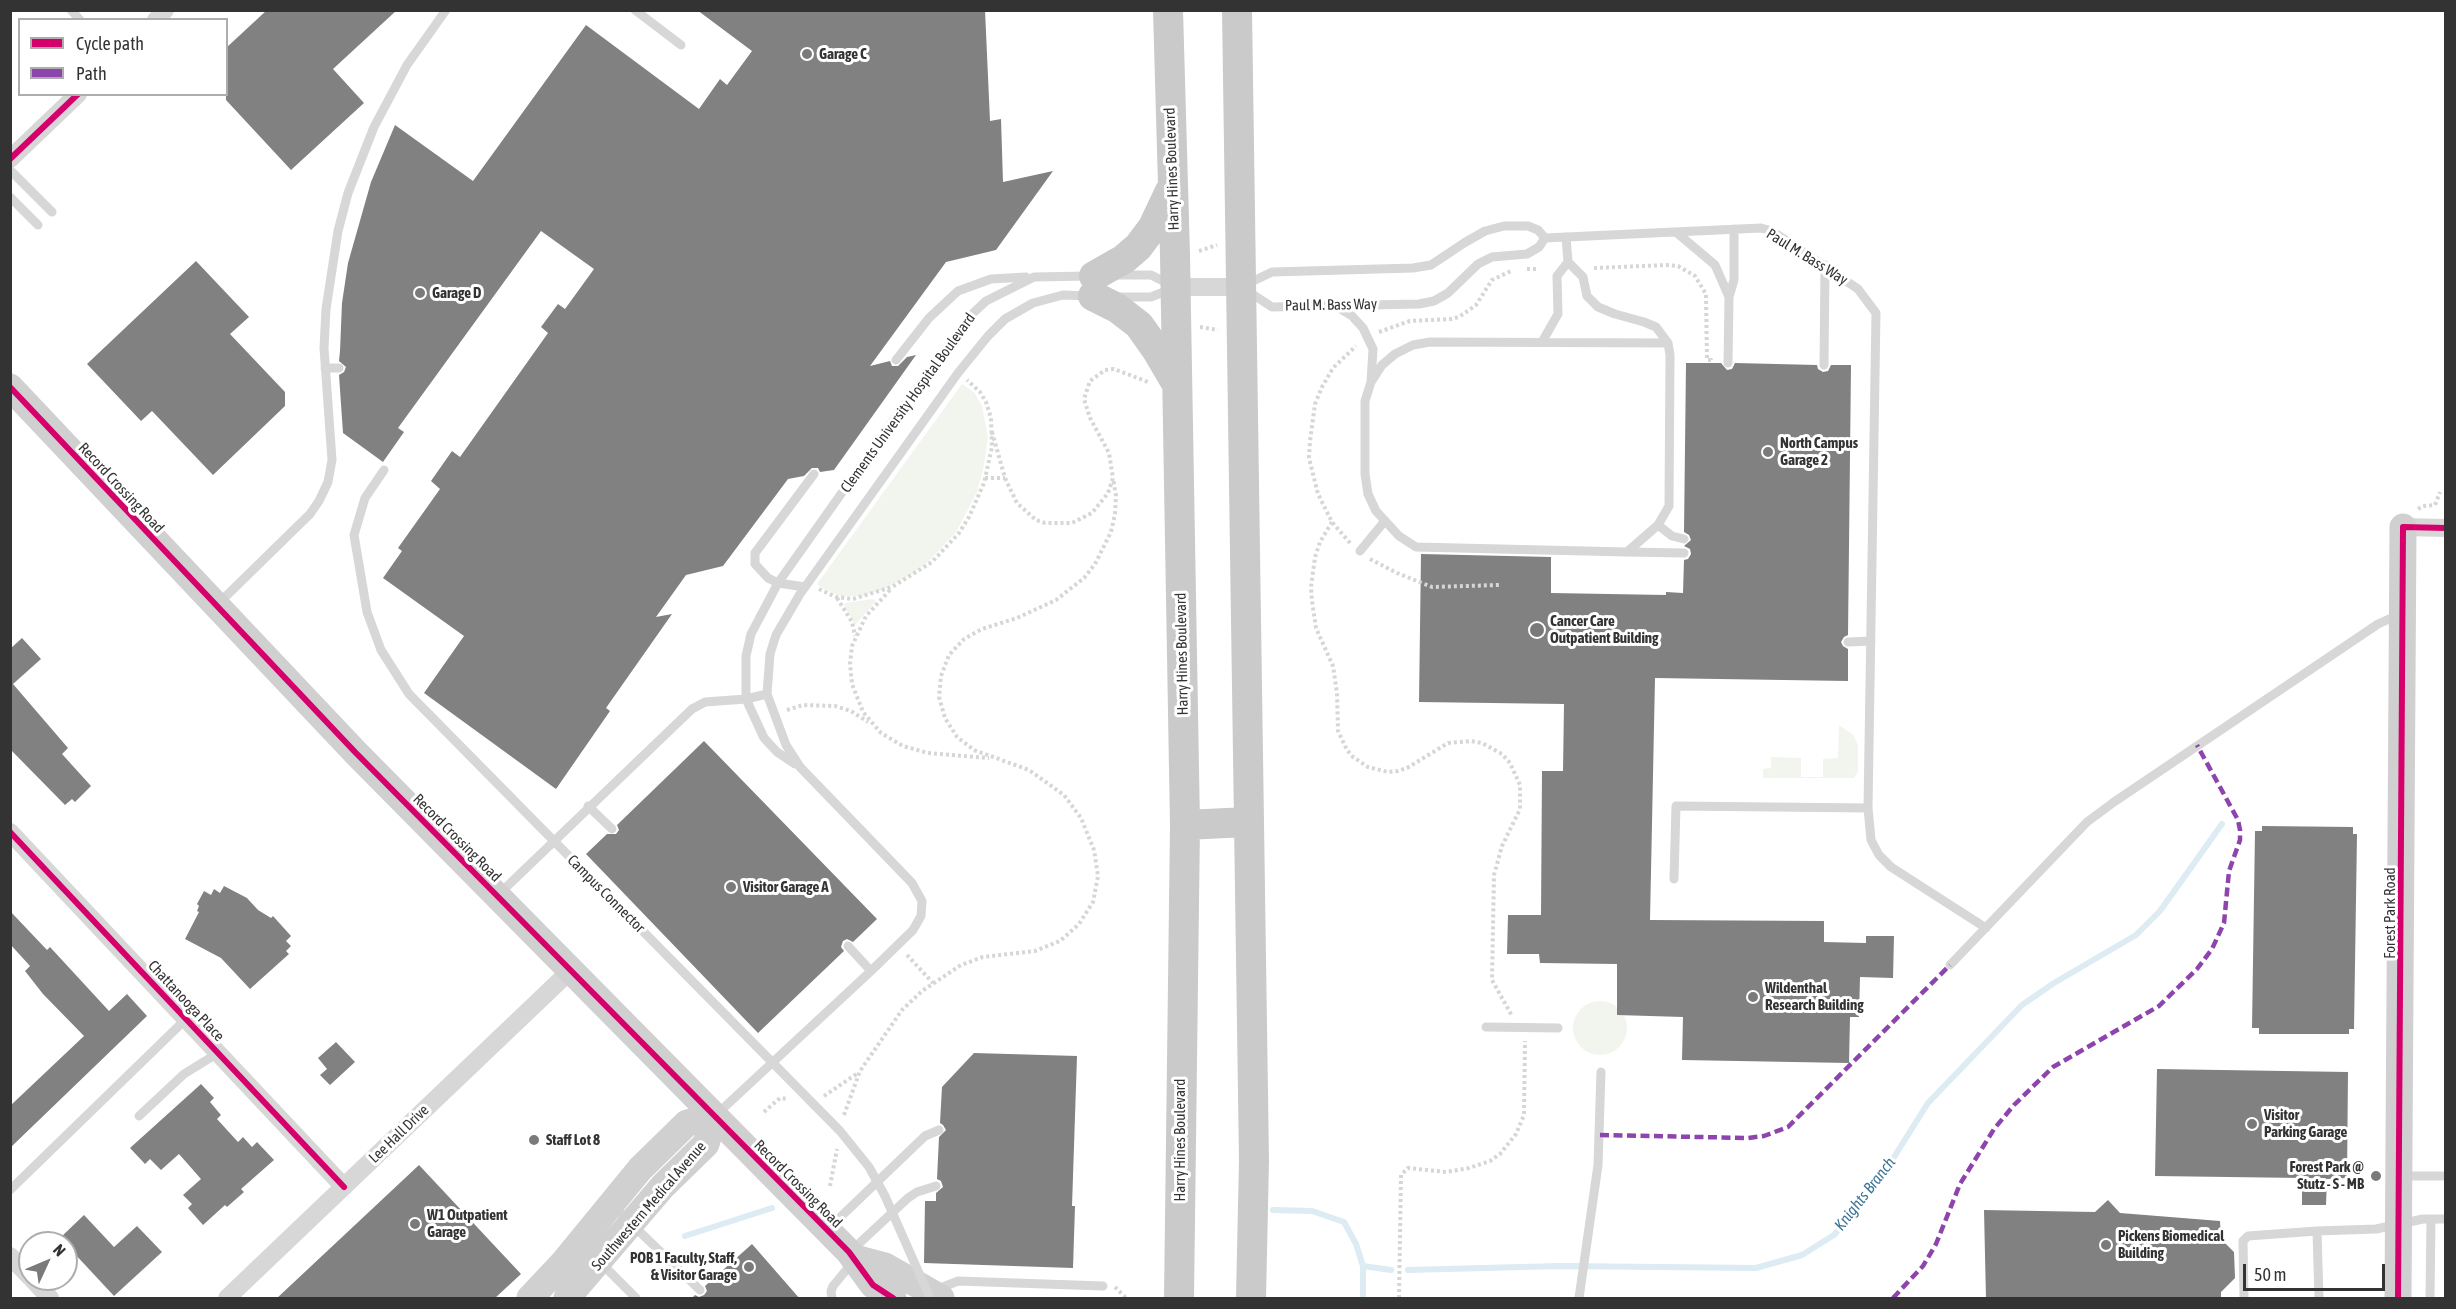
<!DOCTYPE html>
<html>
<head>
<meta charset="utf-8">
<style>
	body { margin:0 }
	#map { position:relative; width:2456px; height:1309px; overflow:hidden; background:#fff; font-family:"Asap Condensed",sans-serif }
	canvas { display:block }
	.frame { position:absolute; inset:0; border:12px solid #333; pointer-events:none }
	.legend { position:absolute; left:18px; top:18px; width:210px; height:78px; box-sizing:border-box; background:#fff; border:2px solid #adadad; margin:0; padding:8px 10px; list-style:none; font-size:18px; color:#333 }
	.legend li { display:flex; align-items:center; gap:12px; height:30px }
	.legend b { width:30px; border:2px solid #adadad }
	.north { position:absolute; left:18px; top:1231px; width:60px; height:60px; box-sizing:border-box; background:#fff; border:2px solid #adadad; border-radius:50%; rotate:46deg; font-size:16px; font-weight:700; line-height:24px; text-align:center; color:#333 }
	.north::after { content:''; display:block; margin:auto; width:21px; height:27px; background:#7a7a7a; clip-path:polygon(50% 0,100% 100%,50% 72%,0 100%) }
	.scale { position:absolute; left:2243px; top:1264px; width:142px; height:27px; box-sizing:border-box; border:3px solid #333; border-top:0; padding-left:8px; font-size:18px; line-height:21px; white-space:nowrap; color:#333; -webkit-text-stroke:4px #fff; paint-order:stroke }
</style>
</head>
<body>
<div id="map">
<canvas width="2456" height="1309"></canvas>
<div class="frame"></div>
<ul class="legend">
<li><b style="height:8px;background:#d6006c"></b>Cycle path</li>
<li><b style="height:8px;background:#8e44ad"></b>Path</li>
</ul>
<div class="north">N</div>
<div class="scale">50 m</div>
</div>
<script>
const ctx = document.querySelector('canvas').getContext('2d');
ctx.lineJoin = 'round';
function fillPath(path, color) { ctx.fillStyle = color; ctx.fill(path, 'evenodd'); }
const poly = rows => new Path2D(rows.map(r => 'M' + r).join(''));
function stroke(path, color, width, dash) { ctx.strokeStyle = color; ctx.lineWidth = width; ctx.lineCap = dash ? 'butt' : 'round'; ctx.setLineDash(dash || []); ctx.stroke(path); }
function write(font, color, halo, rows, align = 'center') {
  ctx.font = font + ' "Asap Condensed",sans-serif'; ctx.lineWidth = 6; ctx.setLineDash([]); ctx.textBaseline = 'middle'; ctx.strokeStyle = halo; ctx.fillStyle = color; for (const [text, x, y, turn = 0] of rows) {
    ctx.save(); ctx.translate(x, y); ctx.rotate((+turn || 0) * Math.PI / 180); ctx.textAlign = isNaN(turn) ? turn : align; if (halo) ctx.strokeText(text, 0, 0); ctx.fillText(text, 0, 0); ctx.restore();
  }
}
fillPath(poly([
	[962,384,974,392,982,406,988,437,983,470,977,492,956,532,928,562,910,575,882,590,862,596,840,596,824,589,817,584],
	[872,599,875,600,875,602,855,625,844,605,845,603],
	[1839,725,1853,735,1858,745,1858,771,1854,778,1763,778,1763,769,1771,768,1771,757,1801,758,1801,777,1823,777,1823,759,1838,758],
	'1573 1028a27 27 0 1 1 54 0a27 27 0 1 1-54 0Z'
]), '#f1f5ed');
stroke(poly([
	[1273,1210,1312,1211,1344,1222,1356,1244,1363,1266,1391,1270],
	[685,1236,772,1208],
	[1363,1266,1363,1298],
	[1408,1270,1560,1266,1756,1268,1802,1255,1834,1235,1879,1181,1928,1103,2022,1005,2054,983,2136,935,2160,911,2222,824]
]), '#ddebf3', 6);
fillPath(poly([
	[267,10,397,10,333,69,364,103,291,170,226,100,226,48],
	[697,10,985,10,990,121,1001,119,1003,182,1053,171,996,250,946,262,870,366,890,361,892,366,898,366,907,357,916,355,834,470,820,472,818,468,812,468,804,476,788,479,723,566,686,575,656,617,672,614,606,708,610,711,556,789,424,693,464,636,383,578,402,551,398,548,440,489,431,481,452,451,460,457,548,333,541,327,558,304,565,309,594,269,541,231,398,428,404,432,383,462,343,433,339,375,344,372,346,367,339,361,340,351,342,303,348,263,371,182,395,125,473,181,586,25,699,109,720,79,727,85,752,51],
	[196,261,249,317,230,334,285,392,285,406,213,475,152,411,141,421,87,364],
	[1686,363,1721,363,1727,370,1732,369,1735,363,1817,365,1818,369,1823,372,1828,371,1831,365,1851,365,1848,635,1844,637,1841,642,1843,646,1848,649,1848,681,1655,678,1650,920,1824,921,1824,942,1866,943,1866,936,1894,936,1893,978,1860,977,1859,1017,1850,1017,1849,1063,1682,1060,1683,1017,1617,1015,1617,964,1540,963,1539,954,1507,954,1508,915,1541,915,1542,771,1563,771,1564,704,1419,702,1421,554,1551,557,1551,593,1666,595,1666,592,1683,593,1684,560,1688,559,1691,554,1690,549,1684,546,1691,540,1689,535,1684,532],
	[22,638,41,659,13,684,68,748,62,754,91,786,75,802,72,799,65,805,10,749,10,649],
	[704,741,877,919,853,942,847,939,843,941,841,947,844,951,758,1033,586,854,607,834,616,834,619,830,617,825],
	[2262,826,2353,827,2353,834,2357,834,2354,1029,2349,1029,2349,1034,2259,1034,2259,1028,2252,1028,2255,831,2262,831],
	[224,886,247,898,258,910,271,918,273,916,291,936,286,941,291,946,286,951,289,954,250,989,221,958,185,939,199,912,197,911,199,906,197,904,204,891,211,895,214,889,220,893],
	[10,911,47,950,50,947,109,1011,127,994,147,1016,10,1148,10,1106,84,1036,43,994,25,971,30,966,10,944],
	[336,1042,355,1062,330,1085,320,1075,327,1069,318,1058],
	[974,1053,1077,1056,1072,1206,1075,1206,1073,1268,924,1263,925,1201,936,1201,936,1193,943,1187,941,1181,937,1179,939,1137,946,1130,943,1125,940,1123,942,1087],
	[2157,1069,2348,1072,2347,1178,2327,1179,2326,1205,2302,1205,2302,1178,2155,1176],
	[201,1084,214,1098,210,1102,221,1115,217,1119,238,1142,243,1137,252,1147,257,1142,274,1160,241,1189,244,1192,227,1207,225,1205,203,1225,188,1208,192,1204,183,1195,201,1179,179,1154,161,1170,150,1159,145,1164,130,1148],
	[419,1165,521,1274,494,1299,276,1299],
	[2108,1200,2120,1213,2220,1221,2221,1239,2234,1252,2235,1278,2221,1292,2221,1299,1986,1299,1984,1210,2095,1212],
	[84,1215,114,1247,137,1226,162,1252,114,1296,60,1238],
	[752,1244,800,1299,691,1299,695,1295,699,1297,704,1295,707,1291,705,1286]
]), '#818181');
stroke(poly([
	[1199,251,1217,245],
	[1594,268,1666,265,1678,266,1695,276,1706,294,1707,360,1711,360,1711,363],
	[1527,269,1539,269],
	[1200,327,1218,330],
	[1379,332,1410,321,1451,319,1459,317,1476,305,1492,280,1511,271],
	[992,432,1005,478,1017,503,1036,520,1045,523,1072,523,1092,513,1108,493,1113,478,1109,453,1090,418,1084,399,1090,381,1105,370,1114,369,1148,382],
	[985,478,1005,478],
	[2418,509,2423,506,2435,505,2440,492],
	[1332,522,1320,542,1315,557,1311,587,1312,601,1316,628,1333,666,1337,693,1338,731,1347,750,1353,757,1368,767,1388,772,1398,771,1407,768,1448,743,1471,741,1482,743,1502,754,1510,763,1520,785,1520,809,1502,846,1494,875,1492,980,1512,1016],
	[1350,543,1332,522,1318,494,1309,458,1310,441,1315,404,1322,387,1333,368,1356,346],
	[1370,559,1397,573,1432,587,1499,585],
	[819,589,836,597,853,599,892,587,932,562,959,533,969,517,984,483,992,447,991,418,986,402,980,392,967,380],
	[890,590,866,616,852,646,850,664,852,684,863,712,881,733,903,746,928,753,989,758],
	[837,598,852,622,855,636],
	[787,710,803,705,835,706,851,711,868,722],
	[907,955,933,983],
	[824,1096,858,1073],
	[764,1112,780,1098,788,1099],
	[844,1115,860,1071,902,1010,922,991,961,965,983,957,1035,951,1060,941,1079,924,1093,902,1098,876,1094,850,1081,818,1064,795,1029,770,974,750,957,737,945,718,939,697,941,676,949,655,964,639,982,629,1017,618,1056,600,1084,578,1095,564,1111,532,1115,514,1116,496,1113,478],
	[830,1186,837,1149],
	[1115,1287,1126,1298],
	[1399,1298,1401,1175,1408,1168,1446,1172,1469,1168,1490,1161,1500,1154,1516,1134,1524,1115,1525,1041]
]), '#d6d6d6', 4, [3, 3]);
stroke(poly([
	[71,10,80,20],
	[635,10,681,45],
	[10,170,52,212],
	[10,197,38,225],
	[1676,232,1715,265,1729,297],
	[1115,275,1151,275,1171,285],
	[1245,285,1272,272,1413,268,1431,265,1464,243,1485,231,1504,226,1528,226,1538,230,1545,238,1761,228,1772,231,1858,289,1876,313,1868,808,1871,840,1879,855,1891,867,1986,928],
	[1246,290,1272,307,1419,304,1434,301,1448,293,1478,264,1492,257,1527,254,1539,247,1545,238],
	[1117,297,1151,297,1171,289],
	[1334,305,1352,316,1363,328,1373,349,1371,382,1365,401,1365,474,1368,494,1376,511,1399,536,1416,547,1627,552,1658,525,1669,506,1670,355,1668,343,1656,327,1644,322,1615,314,1598,307,1587,296,1583,277,1568,262,1566,237],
	[1542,342,1558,314,1557,276,1568,262],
	[896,360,929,318,958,291,991,279,1026,277],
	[1728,363,1729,297,1734,280,1734,229],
	[1824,365,1825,265],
	[325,368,339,368],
	[1371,382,1382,365,1395,354,1413,345,1430,342,1668,343],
	[1658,525,1672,536,1684,539],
	[1360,551,1384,522],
	[1627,552,1684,553],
	[805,587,778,583,768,578,755,564,755,553,814,474],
	[218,604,310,514,319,501,328,482,332,460,324,348,326,309,338,231,348,193,374,127,407,65,446,10],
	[1848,642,1871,641],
	[795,764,777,752,764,738,746,699,746,656,751,634,778,583,882,436,970,316,986,301,1034,277,1089,276],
	[588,806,612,829],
	[1674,879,1676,806,1868,808],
	[498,895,692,709,705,702,746,699,767,694],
	[848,946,871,971],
	[1950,965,2087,822,2114,802,2378,624,2398,615],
	[1486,1027,1558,1028],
	[717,1114,871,971,913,930,921,916,922,901,912,883,800,767,786,745,767,694,770,654,776,635,800,594,958,373,988,336,1005,319,1033,303,1063,295,1088,296],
	[139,1116,184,1074,218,1053],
	[2402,1176,2446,1176],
	[10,1190,186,1019],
	[612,1205,700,1290],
	[830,1227,925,1136,939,1130],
	[2317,1231,2319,1298],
	[851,1251,908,1198,917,1192,936,1186],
	[600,1262,636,1298],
	[940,1293,943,1287,958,1281,1103,1286],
	[832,1298,831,1291,833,1286,852,1263],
	[1579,1298,1598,1165,1601,1072],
	[2244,1298,2243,1241,2248,1236,2317,1231,2376,1229,2423,1219,2446,1219],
	[2430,1298,2431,1219]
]), '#d7d7d7', 9);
stroke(poly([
	[156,20,165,10],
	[10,159,78,94],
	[1176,287,1242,287],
	[2403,527,2446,528],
	[10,832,344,1187],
	[10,1256,30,1277],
	[32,1279,50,1298],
	[227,1298,571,970]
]), '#d7d7d7', 18);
stroke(poly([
	[10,387,355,752,849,1252,873,1285,893,1298],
	[855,1258,885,1266,941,1298],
	[530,1298,563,1263,640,1169,687,1123,714,1116],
	[567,1298,663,1186,706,1144,714,1116],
	[2398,1298,2403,527]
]), '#d0d0d0', 27);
stroke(poly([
	[1168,10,1175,255,1185,825,1179,1298],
	[1237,10,1254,1160,1251,1298],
	[1094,276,1124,259,1138,247,1153,227,1170,191],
	[1093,296,1117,308,1139,325,1156,349,1176,383],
	[1185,825,1248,822]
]), '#cacaca', 30);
stroke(poly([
	[384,470,365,498,354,535,367,612,381,650,409,694,840,1131,869,1167,885,1196,930,1298]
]), '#d7d7d7', 9);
stroke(poly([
	[1600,1135,1748,1138,1764,1136,1788,1127,1950,965],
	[1893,1298,1923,1266,1936,1244,1960,1184,1994,1129,2014,1105,2053,1067,2159,1006,2197,969,2212,949,2224,923,2229,871,2240,840,2240,830,2238,820,2197,745]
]), '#8e44ad', 4.5, [9, 4.5]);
stroke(poly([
	[10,159,78,94],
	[10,387,355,752,849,1252,873,1285,893,1298],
	[10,832,344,1187],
	[2398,1298,2403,527,2446,528]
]), '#d6006c', 6);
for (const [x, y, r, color] of [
	[807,54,6,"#7a7a7a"],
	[420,293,6,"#7a7a7a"],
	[1768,452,6,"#7a7a7a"],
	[1537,630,8,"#7a7a7a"],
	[731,887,6,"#7a7a7a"],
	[1753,997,6,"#7a7a7a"],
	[2252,1124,6,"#7a7a7a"],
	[534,1140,6,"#7a7a7a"],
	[2376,1176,6,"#7a7a7a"],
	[415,1224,6,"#7a7a7a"],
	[2106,1245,6,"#7a7a7a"],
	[749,1267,6,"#7a7a7a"]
]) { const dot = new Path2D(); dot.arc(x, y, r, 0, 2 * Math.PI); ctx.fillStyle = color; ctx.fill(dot); stroke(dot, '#fff', 2); }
write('bold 15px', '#333', '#fff', [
	["Garage C",819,54],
	["Garage D",432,293],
	["North Campus",1780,443],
	["Garage 2",1780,460],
	["Cancer Care",1550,621],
	["Outpatient Building",1550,638],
	["Visitor Garage A",743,887],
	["Wildenthal",1765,988],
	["Research Building",1765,1005],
	["Visitor",2264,1115],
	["Parking Garage",2264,1132],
	["Staff Lot 8",546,1140],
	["Forest Park @",2364,1167,"right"],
	["Stutz - S - MB",2364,1184,"right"],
	["W1 Outpatient",427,1215],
	["Garage",427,1232],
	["Pickens Biomedical",2118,1236],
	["Building",2118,1253],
	["POB 1 Faculty, Staff,",737,1258,"right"],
	["& Visitor Garage",737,1275,"right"]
], 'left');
write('15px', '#333', '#fff', [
	["Harry Hines Boulevard",1172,169,-92],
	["Paul M. Bass Way",1807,257,32],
	["Paul M. Bass Way",1331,305,-1],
	["Clements University Hospital Boulevard",908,403,-54],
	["Record Crossing Road",121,488,47],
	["Harry Hines Boulevard",1182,654,-91],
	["Record Crossing Road",457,838,45],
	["Campus Connector",606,894,45],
	["Forest Park Road",2390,913,-90],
	["Chattanooga Place",186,1001,47],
	["Lee Hall Drive",399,1134,-44],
	["Harry Hines Boulevard",1180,1140,-90],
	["Record Crossing Road",798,1184,45],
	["Southwestern Medical Avenue",649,1206,-49]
]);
write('italic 16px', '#3f7597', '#fff', [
	["Knights Branch",1865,1194,-52]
]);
</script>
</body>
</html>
